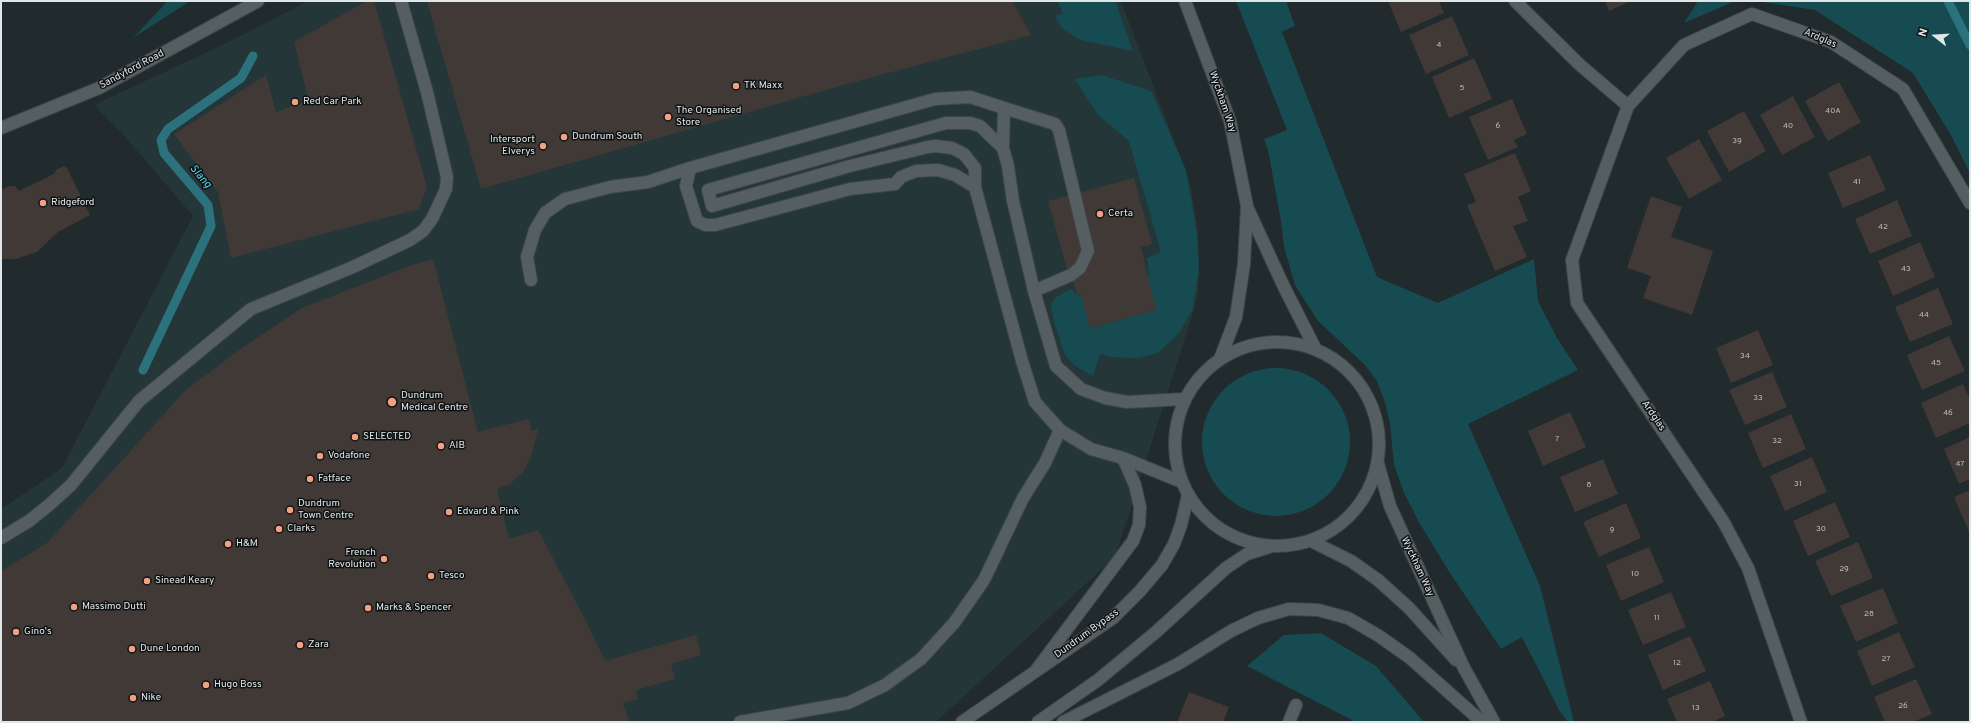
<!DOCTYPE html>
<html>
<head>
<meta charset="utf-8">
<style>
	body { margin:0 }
	#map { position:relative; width:1971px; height:723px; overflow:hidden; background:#212a2c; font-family:Overpass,sans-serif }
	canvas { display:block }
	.frame { position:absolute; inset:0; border:2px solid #e1e7e8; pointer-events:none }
	.north { position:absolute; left:1915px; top:16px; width:40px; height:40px; -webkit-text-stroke:3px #0e1213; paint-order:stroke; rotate:287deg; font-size:11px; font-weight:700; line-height:16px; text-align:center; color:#e1e7e8 }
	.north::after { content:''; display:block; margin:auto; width:14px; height:18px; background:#e1e7e8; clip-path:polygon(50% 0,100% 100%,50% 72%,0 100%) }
</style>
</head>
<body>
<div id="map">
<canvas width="1971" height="723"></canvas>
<div class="frame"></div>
<div class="north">N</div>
</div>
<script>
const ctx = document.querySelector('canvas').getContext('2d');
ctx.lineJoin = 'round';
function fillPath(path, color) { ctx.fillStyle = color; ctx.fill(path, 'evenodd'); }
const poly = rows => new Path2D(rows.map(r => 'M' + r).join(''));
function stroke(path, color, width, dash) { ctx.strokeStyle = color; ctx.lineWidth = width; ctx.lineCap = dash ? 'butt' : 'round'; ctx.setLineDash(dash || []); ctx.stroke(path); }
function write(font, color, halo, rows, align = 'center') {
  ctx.font = font + ' Overpass,sans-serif'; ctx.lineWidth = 3; ctx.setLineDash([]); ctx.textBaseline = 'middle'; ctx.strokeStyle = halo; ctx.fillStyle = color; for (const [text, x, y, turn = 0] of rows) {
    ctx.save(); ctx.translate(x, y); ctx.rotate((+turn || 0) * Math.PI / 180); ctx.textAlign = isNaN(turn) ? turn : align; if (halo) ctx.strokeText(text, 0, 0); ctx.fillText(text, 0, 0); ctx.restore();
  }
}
fillPath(poly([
	[308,1,1121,1,1190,183,1198,232,1199,263,1198,291,1194,310,1115,557,936,722,1,722,1,509,62,468,193,216,122,133,94,105,235,39]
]), '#253639');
fillPath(poly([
	[167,1,190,1,133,38,161,8],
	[1058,1,1115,1,1133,51,1081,40,1063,29,1055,16,1063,14],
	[1236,1,1286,1,1295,26,1282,32,1377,277,1438,303,1534,259,1538,301,1557,338,1578,370,1468,424,1540,586,1574,722,1568,722,1559,710,1522,637,1501,649,1448,570,1419,522,1404,493,1394,465,1390,423,1385,403,1377,381,1365,365,1318,321,1295,285,1284,247,1281,221,1268,150,1264,139,1287,130],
	[1698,1,1735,1,1684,23],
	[1756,1,1970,1,1970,173,1952,137,1913,73,1815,10],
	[1101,75,1151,91,1186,170,1197,234,1199,272,1192,311,1179,333,1158,353,1137,358,1113,357,1100,354,1093,376,1074,365,1065,355,1054,322,1051,305,1055,298,1071,289,1077,295,1081,294,1091,328,1156,310,1147,276,1149,275,1147,258,1161,252,1129,141,1098,115,1075,79],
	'1202 442a74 74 0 1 1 148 0a74 74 0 1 1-148 0Z',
	[1321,633,1376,666,1424,722,1352,722,1352,720,1247,666,1284,635]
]), '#174b52');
stroke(poly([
	[1948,1,1970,45],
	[143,370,211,226,208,205,164,153,161,140,168,129,241,78,253,56]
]), '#2b727d', 9);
fillPath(poly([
	[367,1,374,1,427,187,419,209,231,258,218,192,174,134,266,75,276,112,309,100,294,42],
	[427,1,1012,1,1031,35,843,85,481,189],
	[1388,1,1439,1,1444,13,1401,32],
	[1605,1,1631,1,1609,11],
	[1452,16,1469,55,1426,74,1409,35],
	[1474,58,1492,99,1449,118,1432,77],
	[1839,82,1861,122,1828,141,1805,101],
	[1793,96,1815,137,1782,155,1760,115],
	[1512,99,1527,134,1514,140,1518,147,1488,160,1469,117],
	[1744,111,1766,151,1729,172,1707,131],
	[1699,139,1722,180,1689,199,1666,158],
	[1515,153,1531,191,1518,197,1528,221,1513,226,1527,257,1495,271,1467,205,1476,202,1464,174],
	[1870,155,1886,190,1843,208,1828,173],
	[64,166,67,168,90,215,58,232,37,252,16,259,1,259,1,190,9,186,15,186,19,191,54,174,56,170],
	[1134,178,1152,244,1141,247,1156,310,1090,328,1081,294,1077,295,1070,268,1067,269,1048,201],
	[1651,196,1682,207,1671,237,1713,251,1692,315,1643,298,1651,276,1627,268],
	[1897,200,1912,236,1870,254,1855,219],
	[1920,242,1935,277,1893,296,1878,261],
	[433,259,478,432,528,419,532,431,538,429,531,457,523,472,510,484,497,489,509,539,538,530,587,623,605,661,696,635,701,655,671,664,675,679,636,690,638,699,623,703,629,722,1,722,1,571,47,543,185,391,242,348,302,308,412,265],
	[1938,288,1953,324,1910,342,1895,307],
	[1758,330,1773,365,1731,383,1716,348],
	[1949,336,1965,371,1922,390,1907,355],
	[1772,372,1787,407,1745,425,1729,390],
	[1963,384,1970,399,1970,423,1936,438,1921,403],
	[1570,412,1586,447,1543,466,1528,431],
	[1791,414,1806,449,1763,468,1748,433],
	[1970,437,1970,479,1959,484,1944,449],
	[1812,457,1827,492,1785,511,1770,476],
	[1603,459,1618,494,1575,512,1560,477],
	[1970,490,1970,534,1954,497],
	[1835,502,1850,537,1808,556,1793,521],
	[1626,503,1641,538,1599,557,1583,522],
	[1858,542,1873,578,1831,596,1815,561],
	[1649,547,1664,582,1621,601,1606,565],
	[1883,588,1898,623,1856,642,1840,606],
	[1671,592,1686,627,1643,645,1628,610],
	[1899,632,1915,667,1872,686,1857,651],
	[1690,636,1706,671,1663,690,1648,655],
	[1916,679,1932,714,1913,722,1885,722,1874,697],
	[1710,681,1725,716,1711,722,1677,722,1667,699],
	[1189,692,1229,707,1223,722,1177,722]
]), '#413936');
const lane = poly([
	[1004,108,1055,124,1059,130,1088,251,1080,268,1071,275,1034,291],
	[1003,148,980,126,970,123,946,123,708,190,712,206,850,166,928,147,935,146,952,148,964,154,975,168,975,187,1022,361,1035,402,1060,430,1091,449,1123,458,1182,482],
	[690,168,686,186,697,221,705,225,715,225,850,189,895,184,901,177,916,171,938,170,955,175,975,187],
	[531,280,527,257,535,230,545,213,565,199,610,187,648,182,690,168,935,99,970,97,1004,108,1003,148,1008,166,1013,201,1034,291,1056,366,1081,389,1105,398,1127,402,1185,399],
	[1,538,29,521,49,505,71,485,139,401,251,309,353,267,410,240,423,231,432,219,446,189,447,177,427,92,401,1],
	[1037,669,1133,541,1139,525,1140,507,1135,485,1123,458],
	[740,722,848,703,885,685,921,659,954,623,984,580,1023,498,1045,463,1060,430]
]);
const street = poly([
	[1515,1,1580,65,1628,106],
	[1289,722,1296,705],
	[1801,722,1748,568,1723,521,1577,303,1572,260,1628,106,1684,45,1752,14,1831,42,1903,89,1970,203]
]);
const secondary = poly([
	[1185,1,1230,121,1247,206,1244,264,1236,317,1220,359],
	[1,128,99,88,258,1],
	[1248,209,1284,287,1315,348],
	'1175 444a102 102 0 1 1 204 0a102 102 0 1 1-204 0Z',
	[1378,464,1390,506,1464,668,1494,722],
	[1311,541,1351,561,1378,580,1409,608,1456,660],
	[962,722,1113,618,1140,591,1162,565,1174,544,1181,525,1188,495],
	[1038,722,1098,680,1156,632,1226,568,1247,554,1269,547],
	[1063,722,1178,664,1231,631,1258,618,1289,609,1318,610,1348,618,1379,636,1410,658,1482,722]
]);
stroke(lane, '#3e4647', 14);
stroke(street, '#3e4647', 14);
stroke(secondary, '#3e4647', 14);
stroke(lane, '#555f61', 12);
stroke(street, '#555f61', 12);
stroke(secondary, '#555f61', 12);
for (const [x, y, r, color] of [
	[736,86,4,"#f39f83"],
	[295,102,4,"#f39f83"],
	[668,117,4,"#f39f83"],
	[564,137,4,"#f39f83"],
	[543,146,4,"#f39f83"],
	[43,203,4,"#f39f83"],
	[1100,214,4,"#f39f83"],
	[392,402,5,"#f39f83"],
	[355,437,4,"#f39f83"],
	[441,446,4,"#f39f83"],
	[320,456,4,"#f39f83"],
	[310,479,4,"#f39f83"],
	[290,510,4,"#f39f83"],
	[449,512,4,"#f39f83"],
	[279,529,4,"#f39f83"],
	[228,544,4,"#f39f83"],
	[384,559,4,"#f39f83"],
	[431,576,4,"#f39f83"],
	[147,581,4,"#f39f83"],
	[74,607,4,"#f39f83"],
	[368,608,4,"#f39f83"],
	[16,632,4,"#f39f83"],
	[300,645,4,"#f39f83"],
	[132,649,4,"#f39f83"],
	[206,685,4,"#f39f83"],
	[133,698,4,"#f39f83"]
]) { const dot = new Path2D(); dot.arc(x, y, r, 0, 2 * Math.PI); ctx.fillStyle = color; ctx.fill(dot); stroke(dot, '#0e1213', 1.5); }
write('8px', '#b9bcbc', null, [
	["4",1439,45],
	["5",1462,88],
	["40A",1833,111],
	["6",1498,126],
	["40",1788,126],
	["39",1737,141],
	["41",1857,182],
	["42",1883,227],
	["43",1906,269],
	["44",1924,315],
	["34",1745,356],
	["45",1936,363],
	["33",1758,398],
	["46",1948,413],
	["7",1557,439],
	["32",1777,441],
	["47",1960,464],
	["31",1798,484],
	["8",1589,485],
	["30",1821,529],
	["9",1612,530],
	["29",1844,569],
	["10",1635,574],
	["28",1869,614],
	["11",1657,618],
	["27",1886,659],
	["12",1677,663],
	["26",1903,706],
	["13",1696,708]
]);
write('10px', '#e1e7e8', '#0e1213', [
	["Ardglas",1820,39,23],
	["Sandyford Road",132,70,-28],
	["Wyckham Way",1222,102,71],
	["Ardglas",1653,416,56],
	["Wyckham Way",1417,567,65],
	["Dundrum Bypass",1087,634,-36]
]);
write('10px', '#e1e7e8', '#0e1213', [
	["TK Maxx",744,86],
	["Red Car Park",303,102],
	["The Organised",676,111],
	["Store",676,123],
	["Dundrum South",572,137],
	["Intersport",535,140,"right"],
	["Elverys",535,152,"right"],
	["Ridgeford",51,203],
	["Certa",1108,214],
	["Dundrum",401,396],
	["Medical Centre",401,408],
	["SELECTED",363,437],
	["AIB",449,446],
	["Vodafone",328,456],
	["Fatface",318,479],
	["Dundrum",298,504],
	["Town Centre",298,516],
	["Edvard & Pink",457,512],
	["Clarks",287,529],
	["H&M",236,544],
	["French",376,553,"right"],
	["Revolution",376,565,"right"],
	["Tesco",439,576],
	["Sinead Keary",155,581],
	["Massimo Dutti",82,607],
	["Marks & Spencer",376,608],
	["Gino's",24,632],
	["Zara",308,645],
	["Dune London",140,649],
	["Hugo Boss",214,685],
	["Nike",141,698]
], 'left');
write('italic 11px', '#53dcef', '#0e1213', [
	["Slang",200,177,49]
]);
</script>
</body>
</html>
